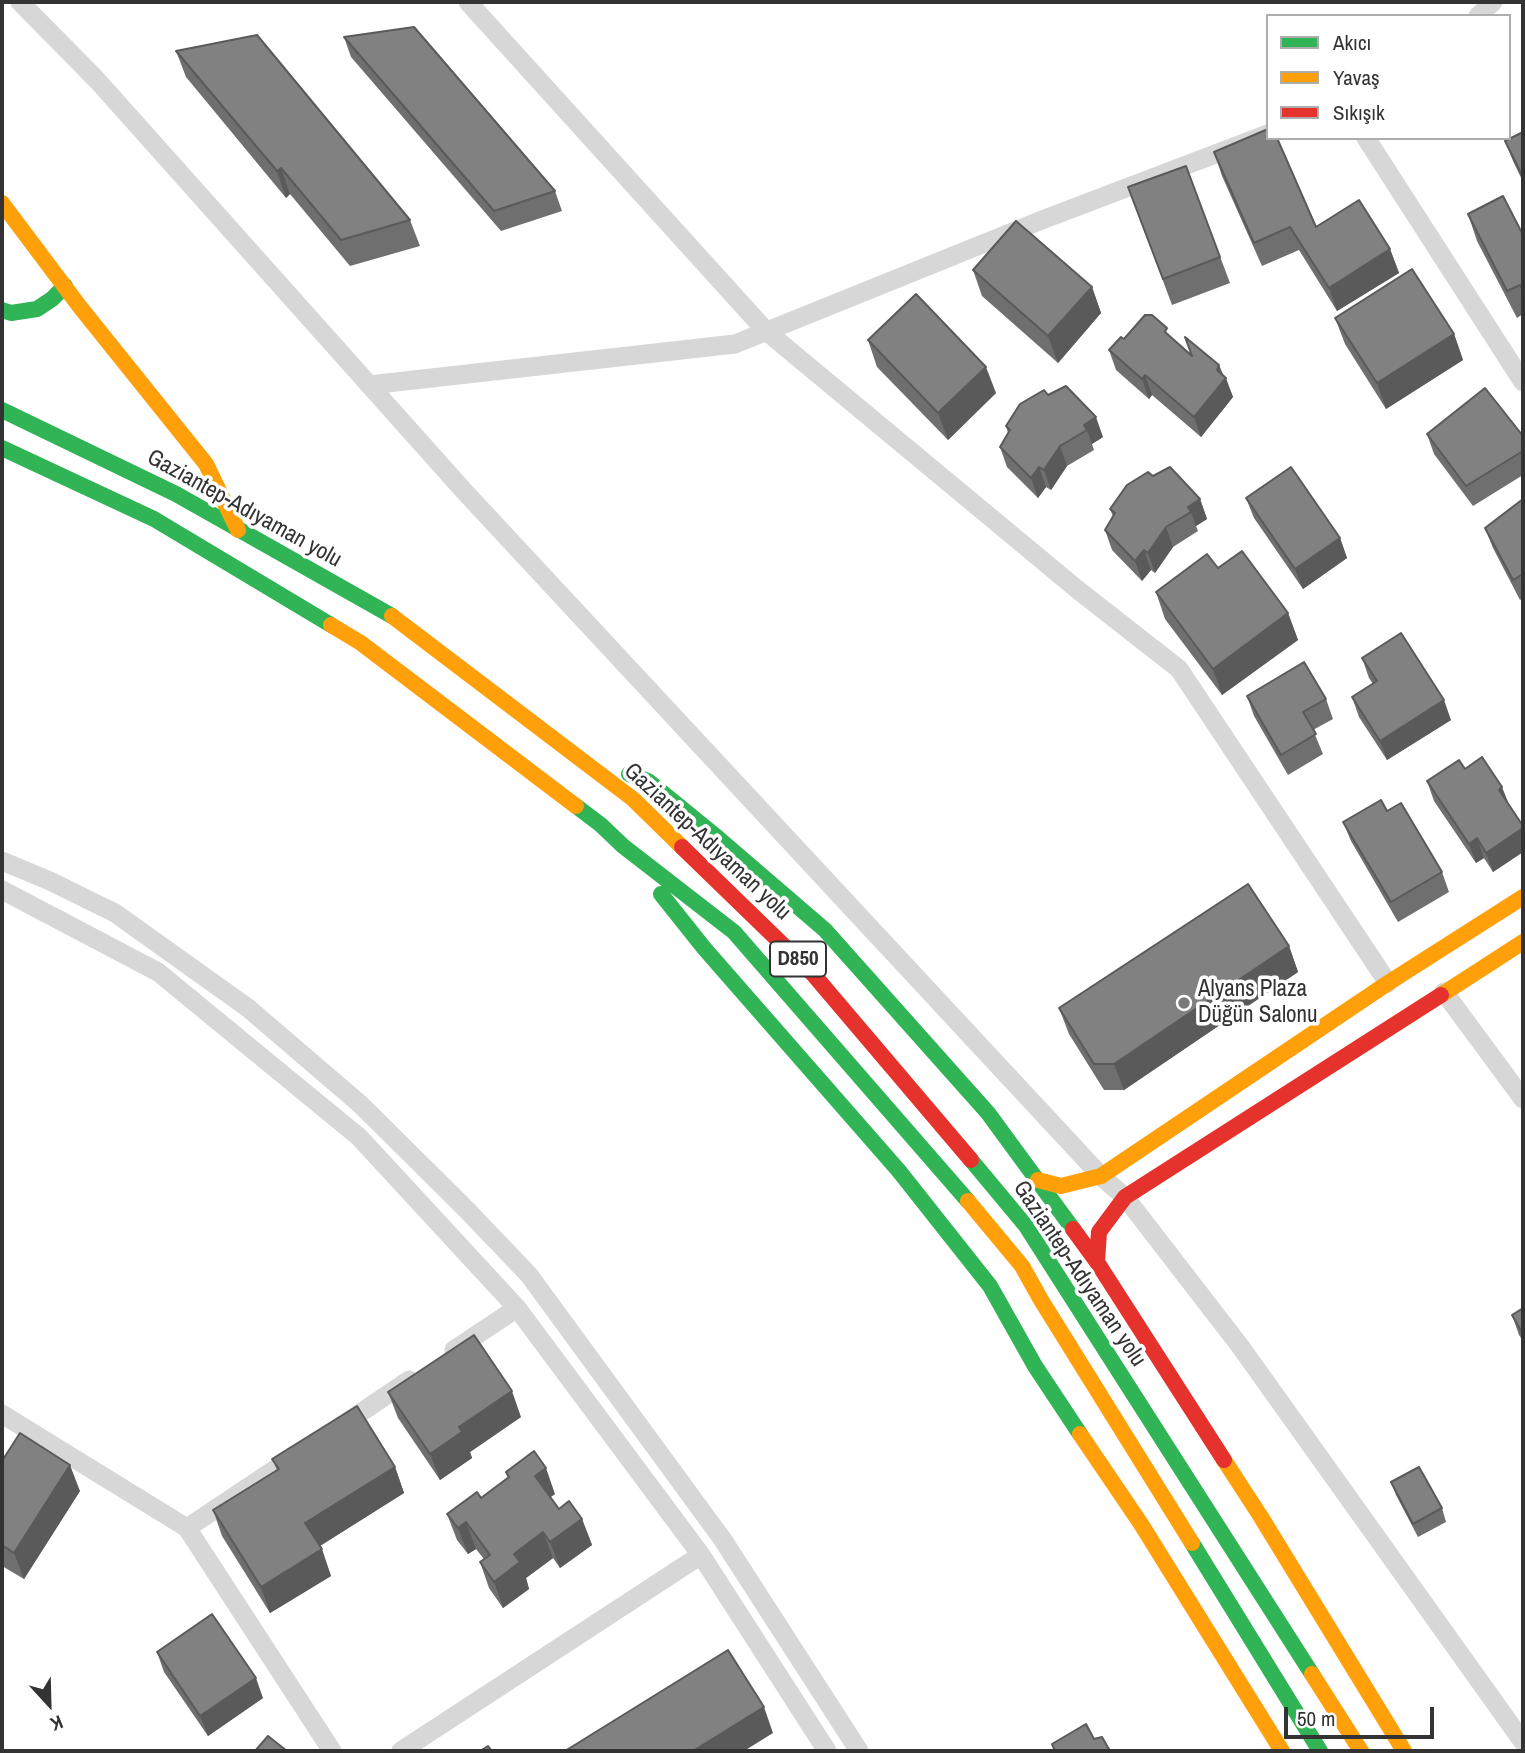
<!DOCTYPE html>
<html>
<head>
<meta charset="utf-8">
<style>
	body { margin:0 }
	#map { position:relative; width:1525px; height:1753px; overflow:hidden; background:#fff; font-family:"Archivo Narrow",sans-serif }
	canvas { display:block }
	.frame { position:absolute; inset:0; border:4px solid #333; pointer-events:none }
	.legend { position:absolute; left:1266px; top:14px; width:245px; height:126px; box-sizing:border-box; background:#fff; border:2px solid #adadad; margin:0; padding:9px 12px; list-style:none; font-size:21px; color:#333 }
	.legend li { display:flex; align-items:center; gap:14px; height:35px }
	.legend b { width:35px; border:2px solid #adadad }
	.north { position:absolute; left:14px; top:1669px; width:70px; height:70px; -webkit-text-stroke:5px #fff; paint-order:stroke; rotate:158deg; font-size:19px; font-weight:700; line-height:28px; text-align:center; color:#333 }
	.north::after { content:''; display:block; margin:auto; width:24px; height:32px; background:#333; clip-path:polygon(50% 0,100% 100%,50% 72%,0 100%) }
	.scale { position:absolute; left:1284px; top:1707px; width:150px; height:32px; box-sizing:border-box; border:4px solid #333; border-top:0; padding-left:9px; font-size:21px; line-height:24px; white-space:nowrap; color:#333; -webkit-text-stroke:5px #fff; paint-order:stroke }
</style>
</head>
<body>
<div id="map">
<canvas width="1525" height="1753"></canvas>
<div class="frame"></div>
<ul class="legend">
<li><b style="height:9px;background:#30b455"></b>Akıcı</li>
<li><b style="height:9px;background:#ff9f0a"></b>Yavaş</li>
<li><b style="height:9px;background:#e5322d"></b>Sıkışık</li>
</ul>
<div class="north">K</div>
<div class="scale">50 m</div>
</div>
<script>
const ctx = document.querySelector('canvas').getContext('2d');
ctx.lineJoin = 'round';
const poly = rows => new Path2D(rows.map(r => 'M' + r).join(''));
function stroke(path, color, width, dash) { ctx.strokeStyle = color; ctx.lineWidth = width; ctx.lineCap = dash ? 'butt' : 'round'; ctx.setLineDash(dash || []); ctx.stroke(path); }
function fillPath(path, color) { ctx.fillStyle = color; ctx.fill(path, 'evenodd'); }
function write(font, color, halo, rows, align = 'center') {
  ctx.font = font + ' "Archivo Narrow",sans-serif'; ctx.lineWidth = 7; ctx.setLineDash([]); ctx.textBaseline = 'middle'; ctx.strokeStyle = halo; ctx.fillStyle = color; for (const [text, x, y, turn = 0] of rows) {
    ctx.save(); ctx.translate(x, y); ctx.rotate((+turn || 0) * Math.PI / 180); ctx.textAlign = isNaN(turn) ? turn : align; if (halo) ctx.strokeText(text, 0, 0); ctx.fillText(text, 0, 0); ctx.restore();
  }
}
stroke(poly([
	[20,2,96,79,464,491,1101,1176,1125,1197,1240,1346,1523,1742],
	[468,2,766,331,1078,590,1179,669,1388,983],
	[1478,16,1493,2],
	[1366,138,1523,382],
	[369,385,735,344,1042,220,1268,134],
	[2,861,50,881,115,913,248,1008,360,1104,464,1207,529,1275,723,1540,859,1751],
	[2,890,158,972,359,1137,517,1308,701,1555,827,1751],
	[1444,992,1523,1099],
	[454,1350,517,1308],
	[2,1414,187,1528,332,1751],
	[341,1426,409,1380],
	[187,1528,298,1454],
	[401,1751,701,1555]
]), '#d7d7d7', 19);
stroke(poly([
	[2,310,11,313,37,309,52,299,65,286],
	[2,410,176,494,392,616],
	[2,448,154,519,331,625],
	[629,774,648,781,718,838,825,930,988,1113,1073,1229],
	[576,806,601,825,623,846,734,932,968,1201],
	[661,894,704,948,899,1171,990,1286,1035,1366,1080,1434],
	[971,1160,1026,1226,1312,1674],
	[1192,1543,1320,1751]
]), '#30b455', 16);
stroke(poly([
	[2,203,80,307,206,464,238,530],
	[392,616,633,799,682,847],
	[331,625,361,643,576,806],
	[1441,995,1523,942],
	[1038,1180,1061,1186,1101,1176,1388,983,1523,897],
	[968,1201,1022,1266,1041,1300,1192,1543],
	[1080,1434,1141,1524,1282,1751],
	[1224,1460,1261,1517,1404,1751],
	[1312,1674,1361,1751]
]), '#ff9f0a', 16);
stroke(poly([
	[682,847,813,974,971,1160],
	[1073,1229,1097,1262,1224,1460],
	[1097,1262,1099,1232,1125,1197,1441,995]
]), '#e5322d', 16);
fillPath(poly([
	[344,37,555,191,562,211,501,231,351,57],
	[176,51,410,220,420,246,350,266,290,194,286,198,186,77],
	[1523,132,1523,182,1513,161,1505,141],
	[1214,152,1316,227,1390,249,1399,273,1337,311,1299,250,1262,266,1222,176],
	[1186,166,1230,283,1172,305,1128,187],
	[1468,214,1523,235,1523,314,1517,318,1477,241],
	[973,270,1092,287,1101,313,1058,363,982,296],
	[1335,318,1454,334,1463,360,1386,409,1345,344],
	[1170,336,1192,355,1219,365,1233,397,1201,437,1152,395,1149,399,1116,370,1109,350,1124,339],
	[868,340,996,393,948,440,877,367],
	[1048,395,1103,437,1092,444,1094,450,1067,466,1051,490,1046,487,1038,498,1007,467,1000,447,1008,433,1006,426],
	[1427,434,1523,436,1523,475,1473,506,1434,454],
	[1153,476,1200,499,1207,519,1196,526,1198,531,1173,547,1155,573,1151,570,1142,581,1112,550,1105,530,1113,516,1110,509],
	[1246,498,1340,538,1347,558,1303,589,1254,518],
	[1523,499,1523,598,1520,600,1493,548,1485,528],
	[1218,568,1288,613,1298,640,1222,695,1165,619,1156,592],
	[1362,658,1451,720,1387,760,1359,717,1352,697,1373,684,1369,678],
	[1247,696,1326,699,1333,719,1313,730,1323,754,1288,775,1254,716],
	[1465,769,1509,804,1523,826,1523,852,1493,872,1484,858,1476,863,1434,801,1427,781],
	[1343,822,1442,872,1449,892,1398,922,1351,841],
	[1289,946,1298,972,1124,1090,1104,1090,1069,1034,1059,1008],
	[1523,1308,1523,1341,1519,1335,1512,1315],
	[388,1392,521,1417,470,1452,472,1458,440,1480,398,1418],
	[272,1459,395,1467,404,1493,320,1546,331,1576,270,1613,222,1536,213,1510,277,1470],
	[2,1461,80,1491,24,1579,2,1566],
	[506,1472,555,1494,550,1497,559,1509,582,1519,592,1545,560,1568,553,1558,526,1578,529,1589,503,1608,489,1588,480,1562,484,1559,476,1549,468,1554,457,1540,447,1514,481,1498,508,1478],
	[1391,1482,1442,1508,1446,1522,1418,1537,1396,1495],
	[157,1652,263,1698,208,1736,164,1672]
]), '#6f6f6f');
fillPath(poly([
	[281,168,290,194,286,198,277,171],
	[1390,249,1399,273,1337,311,1329,288],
	[1092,287,1101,313,1058,363,1048,336],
	[1454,334,1463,360,1386,409,1377,383],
	[1219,365,1224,380,1226,378,1233,397,1201,437,1194,417],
	[986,367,996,393,948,440,938,413],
	[1145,375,1152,395,1149,399,1142,379],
	[1096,417,1103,437,1092,444,1087,430,1084,425],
	[1060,446,1067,466,1051,490,1044,470],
	[1039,467,1046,487,1038,498,1031,478],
	[1200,499,1207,519,1196,526,1191,512,1188,507],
	[1166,527,1173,547,1155,573,1148,553],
	[1340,538,1347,558,1303,589,1295,569],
	[1144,550,1151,570,1142,581,1135,561],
	[1288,613,1298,640,1222,695,1213,669],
	[1444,700,1451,720,1387,760,1380,741],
	[1502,787,1510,807,1499,790],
	[1523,828,1523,852,1493,872,1486,853],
	[1477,838,1484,858,1476,863,1469,844],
	[1289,946,1298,972,1124,1090,1114,1064],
	[512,1391,521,1417,470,1452,472,1458,440,1480,430,1454,459,1427],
	[70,1465,80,1491,24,1579,14,1553],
	[395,1467,404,1493,315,1549,305,1523],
	[546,1468,555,1494,544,1502,535,1476],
	[582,1519,592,1545,560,1568,550,1542],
	[466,1522,476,1549,468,1554,458,1528],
	[543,1532,553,1558,526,1578,529,1589,503,1608,494,1582,514,1554],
	[322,1549,331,1576,270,1613,261,1587],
	[256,1678,263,1698,208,1736,200,1716],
	[764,1707,773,1733,744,1751,693,1751]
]), '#5a5a5a');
const building = poly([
	[414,27,555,191,494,211,344,37,414,27],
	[257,35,410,220,341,240,281,168,277,171,176,51,257,35],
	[1268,129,1268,138,1277,138,1316,227,1359,200,1390,249,1329,288,1290,227,1254,243,1214,152,1268,129],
	[1523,132,1523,177,1505,141,1523,132],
	[1186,166,1220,257,1163,279,1128,187,1186,166],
	[1503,196,1523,235,1523,291,1520,285,1507,291,1468,214,1503,196],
	[1016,221,1092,287,1048,336,973,270,1016,221],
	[1412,269,1454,334,1377,383,1335,318,1412,269],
	[916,294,986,367,938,413,868,340,916,294],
	[1145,315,1152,315,1167,328,1165,332,1192,356,1185,337,1219,365,1217,370,1226,378,1194,417,1145,375,1142,379,1109,350,1121,337,1124,339,1145,315],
	[1066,386,1096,417,1084,425,1087,430,1060,446,1044,470,1039,467,1031,478,1000,447,1010,430,1006,426,1020,404,1044,390,1048,395,1066,386],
	[1485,388,1523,436,1523,451,1466,486,1427,434,1485,388],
	[1170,467,1200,499,1188,507,1191,512,1166,527,1148,553,1144,550,1135,561,1105,530,1115,513,1110,509,1127,485,1148,472,1153,476,1170,467],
	[1291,467,1340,538,1295,569,1246,498,1291,467],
	[1523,499,1523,574,1513,580,1485,528,1523,499],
	[1242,551,1288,613,1213,669,1156,592,1207,554,1218,568,1242,551],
	[1401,633,1444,700,1380,741,1352,697,1377,681,1362,658,1401,633],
	[1304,662,1326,699,1303,712,1316,734,1281,755,1247,696,1304,662],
	[1482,757,1502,787,1499,790,1523,826,1523,828,1486,853,1477,838,1469,844,1427,781,1459,760,1465,769,1482,757],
	[1381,800,1387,811,1401,803,1442,872,1391,902,1343,822,1381,800],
	[1248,884,1289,946,1114,1064,1094,1064,1059,1008,1248,884],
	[1523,1308,1523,1334,1512,1315,1523,1308],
	[474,1335,512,1391,459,1427,462,1432,430,1454,388,1392,474,1335],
	[357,1406,395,1467,305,1523,322,1549,261,1587,213,1510,279,1469,272,1459,357,1406],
	[20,1433,70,1465,14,1553,2,1545,2,1461,20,1433],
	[534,1451,546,1468,535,1476,559,1509,569,1501,582,1519,550,1542,543,1532,514,1554,520,1562,494,1582,480,1562,490,1555,466,1522,458,1528,447,1514,477,1492,481,1498,509,1477,506,1472,534,1451],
	[1419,1467,1442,1508,1413,1524,1391,1482,1419,1467],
	[212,1614,256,1678,200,1716,157,1652,212,1614],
	[728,1650,764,1707,693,1751,565,1751,728,1650],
	[1086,1724,1094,1739,1102,1737,1110,1751,1055,1751,1052,1744,1086,1724],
	[268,1736,287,1751,255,1751,268,1736],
	[488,1746,492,1751,480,1751,488,1746]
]);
fillPath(building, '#818181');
stroke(building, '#5a5a5a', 2);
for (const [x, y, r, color] of [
	[1184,1003,7,"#7a7a7a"]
]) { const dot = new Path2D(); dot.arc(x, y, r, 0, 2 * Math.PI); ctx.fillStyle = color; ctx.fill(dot); stroke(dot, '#fff', 2.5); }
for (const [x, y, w] of [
	[798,959,56]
]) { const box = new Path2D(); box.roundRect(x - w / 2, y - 17.5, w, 35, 5); ctx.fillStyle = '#fff'; ctx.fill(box); stroke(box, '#333', 2); }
write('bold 21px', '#333', null, [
	["D850",798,959]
]);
write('23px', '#333', '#fff', [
	["Gaziantep-Adıyaman yolu",244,509,29],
	["Gaziantep-Adıyaman yolu",707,842,43],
	["Gaziantep-Adıyaman yolu",1079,1274,56]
]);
write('23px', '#333', '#fff', [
	["Alyans Plaza",1198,990],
	["Düğün Salonu",1198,1016]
], 'left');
</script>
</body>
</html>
